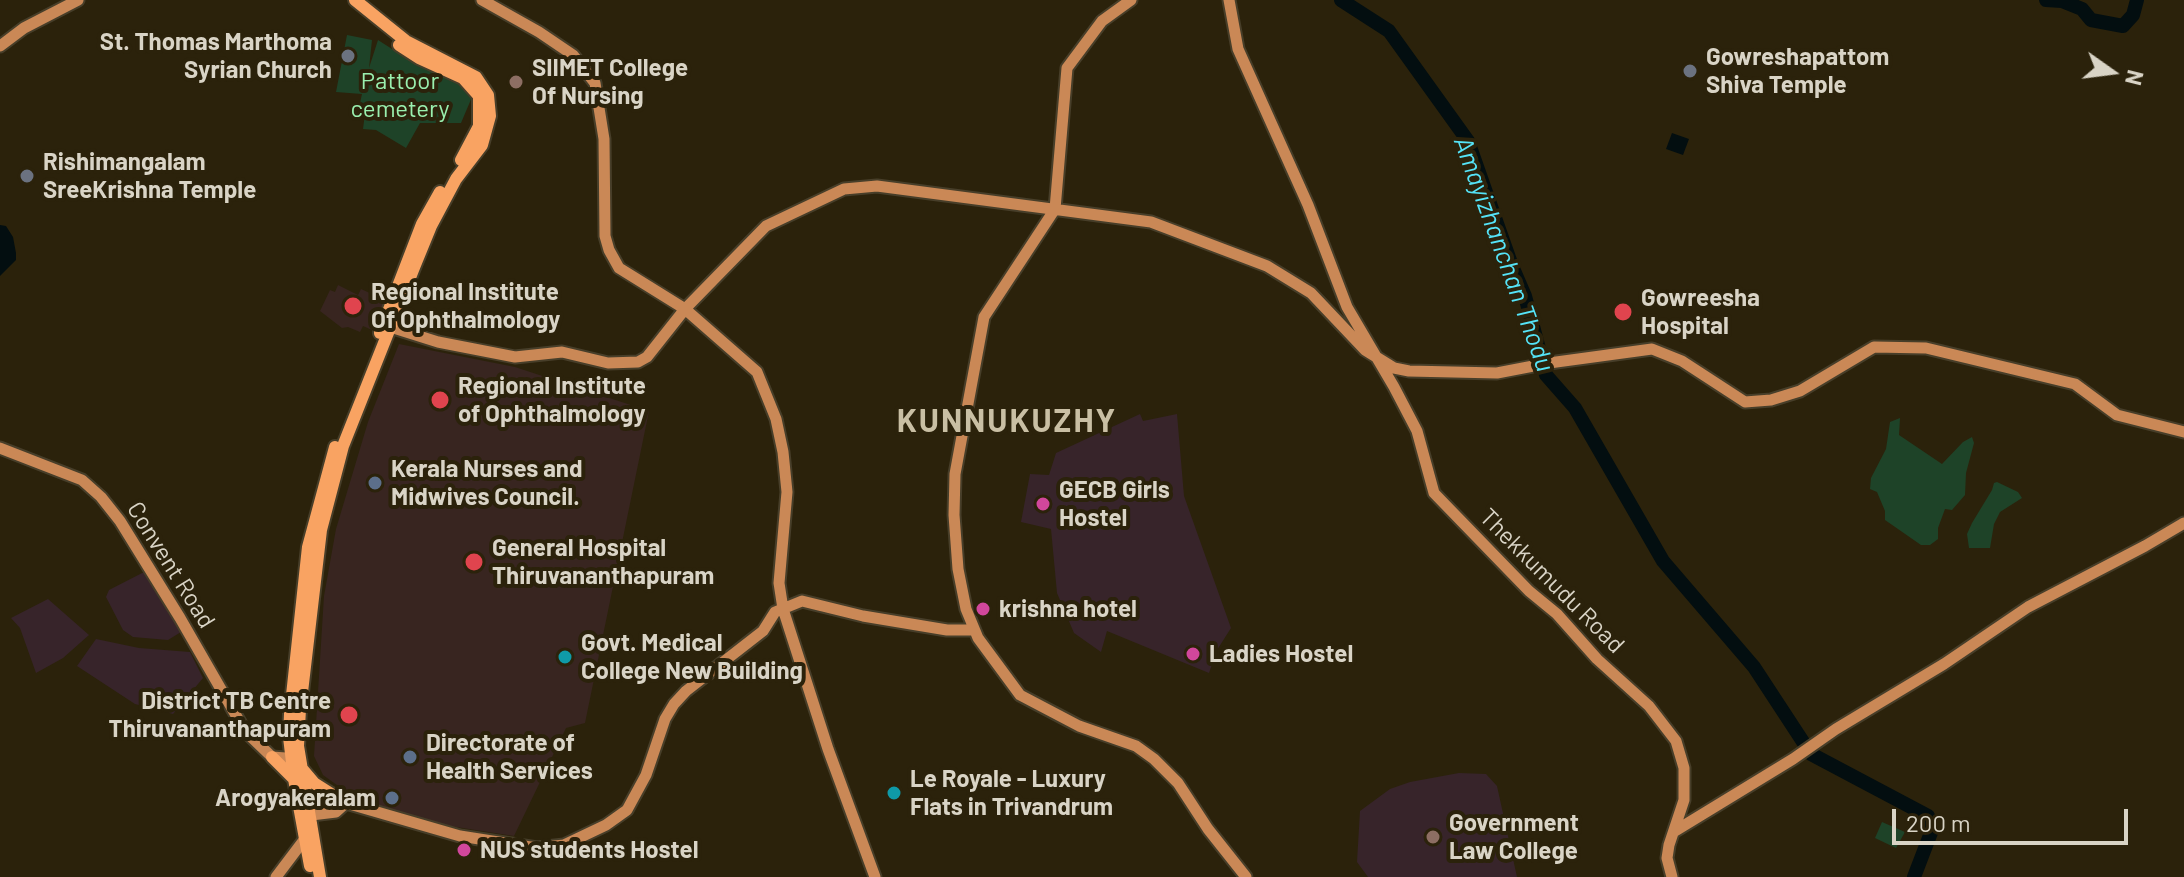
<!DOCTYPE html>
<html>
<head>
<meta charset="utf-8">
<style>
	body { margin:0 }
	#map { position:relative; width:2184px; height:877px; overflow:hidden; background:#2b220b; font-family:Barlow,sans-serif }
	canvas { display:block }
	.north { position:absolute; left:2072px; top:32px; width:80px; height:80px; -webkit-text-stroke:6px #2b220b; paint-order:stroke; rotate:104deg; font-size:22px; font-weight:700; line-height:32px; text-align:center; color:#d9d4c6 }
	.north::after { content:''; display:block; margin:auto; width:28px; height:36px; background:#d9d4c6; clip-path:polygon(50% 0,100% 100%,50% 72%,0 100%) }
	.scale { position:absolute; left:1892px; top:809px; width:236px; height:36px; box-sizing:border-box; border:4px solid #d9d4c6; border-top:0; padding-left:10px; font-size:24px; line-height:28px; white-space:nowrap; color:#d9d4c6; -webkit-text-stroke:6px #2b220b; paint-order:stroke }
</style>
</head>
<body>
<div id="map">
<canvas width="2184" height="877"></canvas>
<div class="north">N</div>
<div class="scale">200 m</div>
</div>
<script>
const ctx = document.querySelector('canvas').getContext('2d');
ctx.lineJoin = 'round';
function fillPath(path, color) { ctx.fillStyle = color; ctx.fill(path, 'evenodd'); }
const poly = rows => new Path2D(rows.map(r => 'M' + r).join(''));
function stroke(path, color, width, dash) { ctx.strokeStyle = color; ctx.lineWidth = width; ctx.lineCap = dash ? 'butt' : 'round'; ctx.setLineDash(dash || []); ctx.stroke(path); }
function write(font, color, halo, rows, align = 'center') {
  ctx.font = font + ' Barlow,sans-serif'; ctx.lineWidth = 8; ctx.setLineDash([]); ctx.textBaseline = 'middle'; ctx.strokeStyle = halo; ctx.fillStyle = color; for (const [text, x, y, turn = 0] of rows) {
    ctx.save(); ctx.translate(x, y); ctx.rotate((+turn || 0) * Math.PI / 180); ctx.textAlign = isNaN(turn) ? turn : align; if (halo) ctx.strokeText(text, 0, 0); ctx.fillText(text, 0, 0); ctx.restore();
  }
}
fillPath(poly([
	[1140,414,1143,421,1177,414,1184,496,1231,628,1217,650,1209,673,1107,631,1101,652,1074,633,1057,593,1051,529,1021,522,1030,474,1049,475,1056,453],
	[146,571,181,632,168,640,133,637,123,630,106,597,109,590],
	[48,599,89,635,63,658,36,673,20,628,11,618],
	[96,639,139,648,190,652,203,678,173,714,135,704,77,666],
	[1459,773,1486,774,1497,786,1517,877,1368,877,1357,862,1360,811,1390,789,1410,782]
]), '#37242a');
fillPath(poly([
	[338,285,358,295,361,289,385,300,372,330,363,326,360,332,348,327,342,328,320,311,330,290,335,292],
	[399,344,515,367,649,411,585,723,566,728,514,836,443,825,355,798,323,775,314,756,324,596,336,529,368,422]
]), '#382520');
fillPath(poly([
	[347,35,372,40,369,68,378,40,417,65,465,85,472,97,461,123,420,123,406,148,376,130,363,129,366,106,360,103,362,94,336,92],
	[1900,418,1899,435,1942,464,1963,442,1972,437,1974,443,1966,473,1965,495,1952,510,1945,509,1938,528,1938,539,1930,545,1921,545,1885,520,1885,511,1877,492,1870,489,1871,478,1886,449,1890,422],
	[1997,482,2018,492,2022,498,2000,512,1994,524,1990,548,1969,548,1967,534,1972,523,1992,490,1994,483],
	[1882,822,1905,832,1896,848,1875,838]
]), '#1e4328');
fillPath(poly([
	[1672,133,1689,139,1683,155,1666,149],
	[0,225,6,226,13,237,16,253,16,260,0,276]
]), '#030e10');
stroke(poly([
	[1341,0,1389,31,1468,141,1512,266,1525,296,1546,375,1575,408,1663,561,1754,667,1811,754,1928,816,1932,830,1914,877],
	[2046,0,2062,1,2082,9,2091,20,2123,26,2133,15,2137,0]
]), '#030e10', 14);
const secondary = poly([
	[482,0,539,32,573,55,595,83,604,139,605,236,609,250,619,268,685,309,757,372,776,419,783,452,787,492,779,583,783,609,828,749,875,877],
	[1131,0,1102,21,1067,68,1055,209,984,317,955,474,954,515,958,569,966,609,978,638,1020,695,1079,726,1136,746,1154,759,1178,783,1208,829,1246,877],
	[1229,0,1238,49,1308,205,1347,307,1394,387,1417,431,1434,493,1529,591,1557,614,1597,659,1649,706,1676,741,1684,768,1684,800,1669,845,1667,858,1672,877],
	[0,46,24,28,78,0],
	[384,325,438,342,515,357,562,352,608,363,638,362,647,357,685,309,766,226,844,189,877,186,1151,222,1267,266,1311,293,1365,350,1394,368,1409,371,1497,373,1549,363,1652,349,1682,361,1745,402,1771,400,1800,391,1874,347,1926,348,2075,384,2117,415,2184,432],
	[0,448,82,480,101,497,120,521,180,618,245,731,272,757,299,759],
	[300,806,336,797,346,803,460,836,537,848,564,845,606,825,627,810,646,775,665,719,674,704,686,691,763,631,775,612,802,601,863,616,947,630,974,630],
	[303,816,336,812,346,803],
	[1675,831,1793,759,1836,729,1944,664,2028,607,2145,546,2184,523],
	[276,877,307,836]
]);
const primary = poly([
	[399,45,419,58,463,78,479,96,479,126,461,160],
	[380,333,422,224,440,192],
	[272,757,294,779],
	[303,770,314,783,336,797],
	[310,866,294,779,289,737,290,714,308,547,335,447],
	[320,877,298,746,300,709,321,530,343,446,415,265,431,226,456,179,482,145,490,116,488,95,476,77,406,41,355,0]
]);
stroke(secondary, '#473e29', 15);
stroke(primary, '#473e29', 16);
stroke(secondary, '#ca8856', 11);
stroke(primary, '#f9a362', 12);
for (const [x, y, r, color] of [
	[348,56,8,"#6b7280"],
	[1690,71,8,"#6b7280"],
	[516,82,8,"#8d6e63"],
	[27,176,8,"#6b7280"],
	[353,306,10,"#e0444e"],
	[1623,312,10,"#e0444e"],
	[440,400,10,"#e0444e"],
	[375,483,8,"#5c6f8a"],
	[1043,504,8,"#d1479c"],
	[474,562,10,"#e0444e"],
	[983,609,8,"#d1479c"],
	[1193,654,8,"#d1479c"],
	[565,657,8,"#0f9aa8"],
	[349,715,10,"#e0444e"],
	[410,757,8,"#5c6f8a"],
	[894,793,8,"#0f9aa8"],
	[392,798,8,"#5c6f8a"],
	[1433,837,8,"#8d6e63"],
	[464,850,8,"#d1479c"]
]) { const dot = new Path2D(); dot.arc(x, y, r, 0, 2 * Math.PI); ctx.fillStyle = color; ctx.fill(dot); stroke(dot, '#2b220b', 3); }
write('bold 24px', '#d9d4c6', '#2b220b', [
	["St. Thomas Marthoma",332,42,"right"],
	["Syrian Church",332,70,"right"],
	["Gowreshapattom",1706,57],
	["Shiva Temple",1706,85],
	["SIIMET College",532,68],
	["Of Nursing",532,96],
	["Rishimangalam",43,162],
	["SreeKrishna Temple",43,190],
	["Regional Institute",371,292],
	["Of Ophthalmology",371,320],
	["Gowreesha",1641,298],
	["Hospital",1641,326],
	["Regional Institute",458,386],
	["of Ophthalmology",458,414],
	["Kerala Nurses and",391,469],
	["Midwives Council.",391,497],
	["GECB Girls",1059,490],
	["Hostel",1059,518],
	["General Hospital",492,548],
	["Thiruvananthapuram",492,576],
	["krishna hotel",999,609],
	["Govt. Medical",581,643],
	["College New Building",581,671],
	["Ladies Hostel",1209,654],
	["District TB Centre",331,701,"right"],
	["Thiruvananthapuram",331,729,"right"],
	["Directorate of",426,743],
	["Health Services",426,771],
	["Le Royale - Luxury",910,779],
	["Flats in Trivandrum",910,807],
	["Arogyakeralam",376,798,"right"],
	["Government",1449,823],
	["Law College",1449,851],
	["NUS students Hostel",480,850]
], 'left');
write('24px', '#9af0af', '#2b220b', [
	["Pattoor",400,81],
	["cemetery",400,109]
]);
write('24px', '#d9d4c6', '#2b220b', [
	["Convent Road",171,565,58],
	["Thekkumudu Road",1552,581,45]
]);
write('italic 26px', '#55e4f8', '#2b220b', [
	["Amayizhanchan Thodu",1504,254,70]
]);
ctx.letterSpacing = '2px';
write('bold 32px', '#c9bfa4', '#2b220b', [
	["KUNNUKUZHY",1007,421]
]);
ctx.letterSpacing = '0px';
</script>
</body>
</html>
